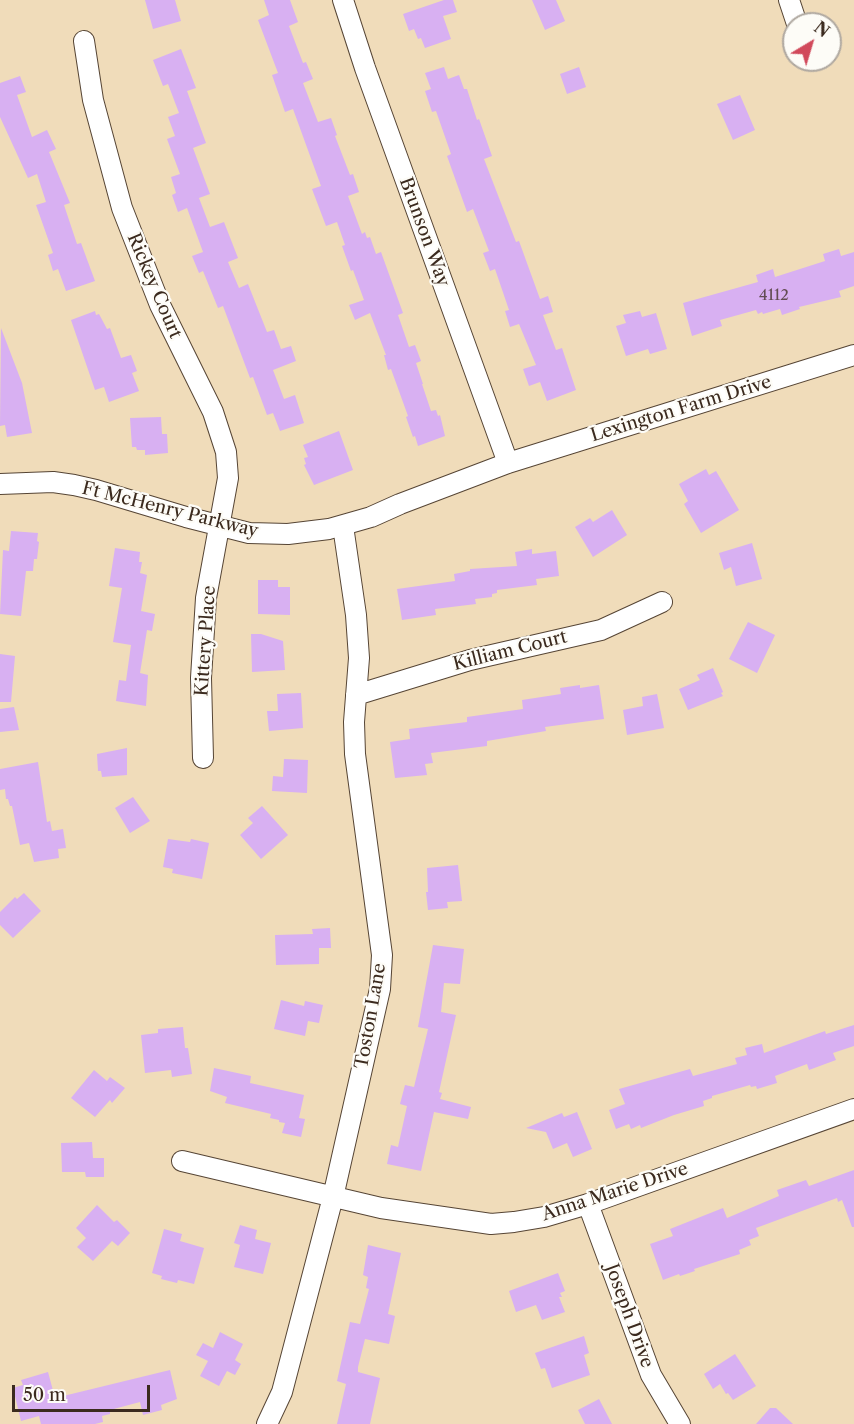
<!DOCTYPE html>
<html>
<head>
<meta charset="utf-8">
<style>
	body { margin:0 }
	#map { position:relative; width:854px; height:1424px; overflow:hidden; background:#f0dcba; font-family:"Libre Caslon Text",serif }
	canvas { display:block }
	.north { position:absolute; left:782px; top:12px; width:60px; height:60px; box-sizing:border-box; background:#fdfcf7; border:2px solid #afa8a0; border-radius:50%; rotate:38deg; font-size:16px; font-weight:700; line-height:24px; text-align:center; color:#3b2a1e }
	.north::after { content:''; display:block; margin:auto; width:21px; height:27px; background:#d1495b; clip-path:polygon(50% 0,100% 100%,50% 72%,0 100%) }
	.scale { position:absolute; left:12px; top:1385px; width:138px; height:27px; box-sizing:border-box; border:3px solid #3b2a1e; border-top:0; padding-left:8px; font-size:18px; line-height:21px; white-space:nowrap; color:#3b2a1e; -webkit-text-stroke:4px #fdfcf7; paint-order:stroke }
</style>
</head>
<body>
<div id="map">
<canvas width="854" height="1424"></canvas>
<div class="north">N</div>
<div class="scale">50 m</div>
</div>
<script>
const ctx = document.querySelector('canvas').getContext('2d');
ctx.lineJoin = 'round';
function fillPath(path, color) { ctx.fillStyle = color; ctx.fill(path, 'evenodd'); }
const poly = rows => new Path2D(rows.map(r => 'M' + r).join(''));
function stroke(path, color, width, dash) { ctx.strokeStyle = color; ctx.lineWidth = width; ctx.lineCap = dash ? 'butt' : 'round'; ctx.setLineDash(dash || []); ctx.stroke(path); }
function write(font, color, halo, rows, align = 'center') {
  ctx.font = font + ' "Libre Caslon Text",serif'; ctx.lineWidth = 4.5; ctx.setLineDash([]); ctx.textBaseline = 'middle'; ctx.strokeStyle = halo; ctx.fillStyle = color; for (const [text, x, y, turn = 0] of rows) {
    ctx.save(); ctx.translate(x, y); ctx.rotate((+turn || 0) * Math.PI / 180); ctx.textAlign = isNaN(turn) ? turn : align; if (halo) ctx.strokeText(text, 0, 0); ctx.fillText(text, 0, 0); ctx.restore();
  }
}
fillPath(poly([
	[145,0,175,0,181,21,153,29],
	[264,0,290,0,298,22,289,26,303,63,306,62,313,79,303,83,318,122,331,118,337,135,335,136,350,175,353,174,359,192,348,196,362,234,365,232,367,238,370,237,376,254,381,252,403,313,398,315,409,347,415,345,421,361,416,363,423,384,422,384,431,411,436,410,438,416,440,415,445,436,418,446,415,436,413,437,406,417,408,416,391,369,388,370,384,355,386,355,370,313,355,320,349,305,364,300,353,270,351,271,342,246,345,245,337,222,326,226,312,189,321,186,293,109,285,112,272,75,278,73,258,20,269,15],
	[444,0,453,0,457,12,443,16,451,39,425,48,421,38,418,39,414,29,409,31,403,14],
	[532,0,556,0,565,21,545,30],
	[181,49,196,88,187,91,206,143,193,148,210,194,199,198,210,227,224,222,238,258,228,262,239,288,248,284,267,332,274,330,281,349,291,346,296,361,273,370,284,399,295,395,304,423,280,431,273,413,267,415,253,377,250,378,223,306,218,308,203,271,199,273,192,256,203,252,187,208,178,212,172,195,176,193,171,177,180,174,167,139,175,136,168,117,179,113,168,84,163,86,153,60],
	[444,67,448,79,459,75,464,89,467,89,477,120,479,119,492,156,484,159,516,242,519,241,540,299,548,296,553,312,543,315,556,350,562,348,576,390,547,401,540,382,529,386,523,369,536,365,519,324,510,327,505,311,509,310,495,269,490,271,483,253,489,251,473,209,467,212,447,156,451,154,436,111,432,112,425,91,431,89,425,73],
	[579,67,586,87,567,94,560,74],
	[20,76,26,92,17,95,32,137,47,130,56,149,49,152,70,203,64,205,77,244,81,243,95,281,66,291,58,269,53,271,48,255,53,253,36,205,46,202,37,174,28,178,0,117,0,83],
	[740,95,755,130,733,140,717,104],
	[839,249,841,256,854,252,854,286,839,291,841,297,799,307,800,309,782,315,780,309,763,314,762,312,758,314,756,310,720,320,722,326,692,336,683,303,758,282,756,275,773,269,775,277,825,261,823,254],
	[95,311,96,315,99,314,107,329,110,328,121,358,131,355,137,371,132,373,139,391,109,402,104,387,95,390,71,320],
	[640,311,642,317,656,313,667,349,650,354,648,349,626,356,616,326,626,323,623,315],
	[1,328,22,383,32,433,7,437,5,425,0,426],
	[161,417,162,434,167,434,168,453,145,455,145,450,137,450,136,447,132,447,130,418],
	[339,431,353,470,314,485,304,465,306,464,304,458,308,457,303,445],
	[706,469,709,475,716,471,739,510,701,533,684,504,688,501,679,484],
	[612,510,627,535,593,557,575,527,590,518,593,522],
	[11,531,38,533,37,541,39,542,37,559,34,559,33,571,26,571,21,616,0,614,3,550,9,551],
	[752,543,762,579,736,586,731,567,724,570,719,553],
	[115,548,140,552,139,562,142,562,140,573,147,575,141,611,155,614,152,631,147,630,140,673,148,675,146,706,116,701,119,680,126,681,131,645,113,642,122,588,109,586],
	[532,549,532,554,556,551,559,576,536,579,537,585,497,590,497,593,492,594,492,597,475,599,476,604,435,609,436,615,402,620,397,589,455,581,454,574,470,571,470,569,517,566,515,552],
	[258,580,278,580,278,587,290,587,290,615,258,614],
	[748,622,775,635,757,673,729,659],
	[251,634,261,634,283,641,285,670,252,672],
	[0,654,15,656,11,702,0,702],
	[713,668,723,692,721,693,723,696,688,710,679,689,700,680,697,675],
	[580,685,580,688,599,685,604,719,545,727,546,731,487,741,487,746,431,753,433,763,425,764,427,775,395,778,390,742,410,739,409,729,467,722,467,717,523,709,522,700,561,694,560,688],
	[301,693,303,728,269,731,267,711,278,711,277,694],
	[657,694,664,728,627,735,623,710,643,706,642,697],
	[14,707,19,730,0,732,0,709],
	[127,748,127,775,102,777,101,771,98,771,97,754],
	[284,759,308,760,307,793,272,791,273,776,283,777],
	[38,762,47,822,50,821,52,831,63,829,66,848,58,849,59,858,34,862,29,843,20,845,12,806,10,806,8,799,6,799,5,789,0,790,0,769],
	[133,797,150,821,130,833,115,808],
	[262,806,288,835,261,859,240,835,253,823,248,818],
	[168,839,190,842,191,839,209,843,202,879,172,873,173,869,163,867],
	[458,865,462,901,447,902,448,908,428,910,426,892,428,892,427,868],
	[24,893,41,911,13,938,0,925,0,912,15,897,17,899],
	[330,928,331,948,319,948,319,964,276,965,275,935,313,934,312,929],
	[433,945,464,949,460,984,444,983,441,1012,456,1015,439,1092,442,1093,440,1099,471,1107,468,1119,434,1112,421,1171,387,1164,391,1145,398,1147,407,1106,400,1104,405,1085,414,1087,428,1029,418,1027],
	[281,1000,304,1006,305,1001,323,1005,319,1023,308,1021,305,1036,274,1029],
	[854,1025,854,1046,833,1053,836,1060,809,1070,807,1064,775,1076,777,1083,757,1089,756,1086,751,1087,750,1085,712,1096,712,1098,703,1101,704,1106,674,1115,641,1128,640,1125,631,1129,629,1124,616,1129,609,1110,625,1104,619,1089,690,1069,693,1076,737,1064,735,1058,747,1055,745,1048,762,1044,764,1053,825,1031,826,1034],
	[183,1027,185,1048,188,1048,192,1074,172,1077,171,1070,145,1073,141,1035,158,1033,158,1029],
	[214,1068,251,1076,250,1083,304,1095,299,1118,305,1119,301,1137,282,1133,285,1123,279,1122,279,1120,270,1118,271,1114,225,1103,227,1097,210,1091],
	[94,1070,107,1081,110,1077,125,1088,112,1103,110,1100,95,1117,71,1098],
	[577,1112,592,1149,573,1157,567,1143,553,1149,546,1132,526,1128,562,1113,564,1117],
	[92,1142,93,1158,104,1158,104,1177,86,1177,85,1172,62,1172,61,1143],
	[854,1170,854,1227,852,1227,842,1200,838,1202,837,1198,756,1228,759,1236,749,1240,751,1245,739,1250,740,1254,694,1269,695,1271,680,1276,679,1274,663,1280,650,1244,673,1236,670,1229,723,1208,727,1218,779,1196,777,1190,806,1180,809,1186],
	[97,1205,114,1222,117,1220,130,1233,118,1246,112,1241,93,1261,77,1247,86,1238,76,1228],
	[240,1225,257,1230,255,1239,271,1243,263,1274,234,1267,240,1245,234,1243],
	[164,1229,182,1234,180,1241,204,1248,194,1284,178,1280,177,1283,161,1279,162,1276,152,1273],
	[368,1245,401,1253,388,1314,395,1316,389,1344,365,1339,358,1367,358,1372,380,1378,370,1424,337,1424,346,1384,337,1381,350,1322,360,1324,369,1289,366,1288,368,1277,363,1275],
	[558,1273,565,1291,560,1293,562,1297,559,1297,565,1312,542,1320,536,1305,516,1312,509,1291],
	[220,1332,243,1344,235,1360,241,1364,235,1375,227,1371,219,1386,200,1376,208,1361,196,1355,203,1343,213,1348],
	[584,1336,589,1353,584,1355,590,1375,552,1388,545,1368,541,1369,535,1353],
	[735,1354,756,1386,733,1400,728,1393,726,1394,720,1384,713,1389,704,1374],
	[170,1370,177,1399,161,1405,162,1410,143,1415,140,1402,110,1410,110,1414,102,1416,103,1422,95,1424,41,1424,39,1416,21,1421,13,1388,23,1385,21,1380,48,1372,55,1398],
	[599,1399,612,1424,585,1424,578,1410],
	[770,1408,776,1408,793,1424,756,1424]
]), '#d8b0f2');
const street = poly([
	[343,0,365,68,508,463],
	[789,0,797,24],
	[84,41,93,100,122,208,160,305,213,412,226,452,228,478,206,598,201,678,203,758],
	[0,484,53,482,74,485,96,490,186,517,249,533,288,534,329,529,371,517,400,504,508,463,854,355],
	[356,695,470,660,601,630,662,602],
	[182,1161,381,1208,491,1224,514,1222,544,1217,588,1204,854,1109],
	[588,1204,651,1375,680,1424],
	[267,1424,282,1392,333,1197,380,989,382,955,355,754,354,722,359,658,356,615,343,526]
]);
stroke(street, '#564535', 22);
stroke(street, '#fff', 20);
write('15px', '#624c53', null, [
	["4112",774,296]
]);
write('18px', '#3b2a1e', '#fdfcf7', [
	["Brunson Way",424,232,70],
	["Rickey Court",154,286,67],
	["Lexington Farm Drive",681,409,-17],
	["Ft McHenry Parkway",170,510,14],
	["Kittery Place",206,641,-86],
	["Killiam Court",510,651,-14],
	["Toston Lane",371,1016,-80],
	["Anna Marie Drive",615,1192,-18],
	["Joseph Drive",629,1316,70]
]);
</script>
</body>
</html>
